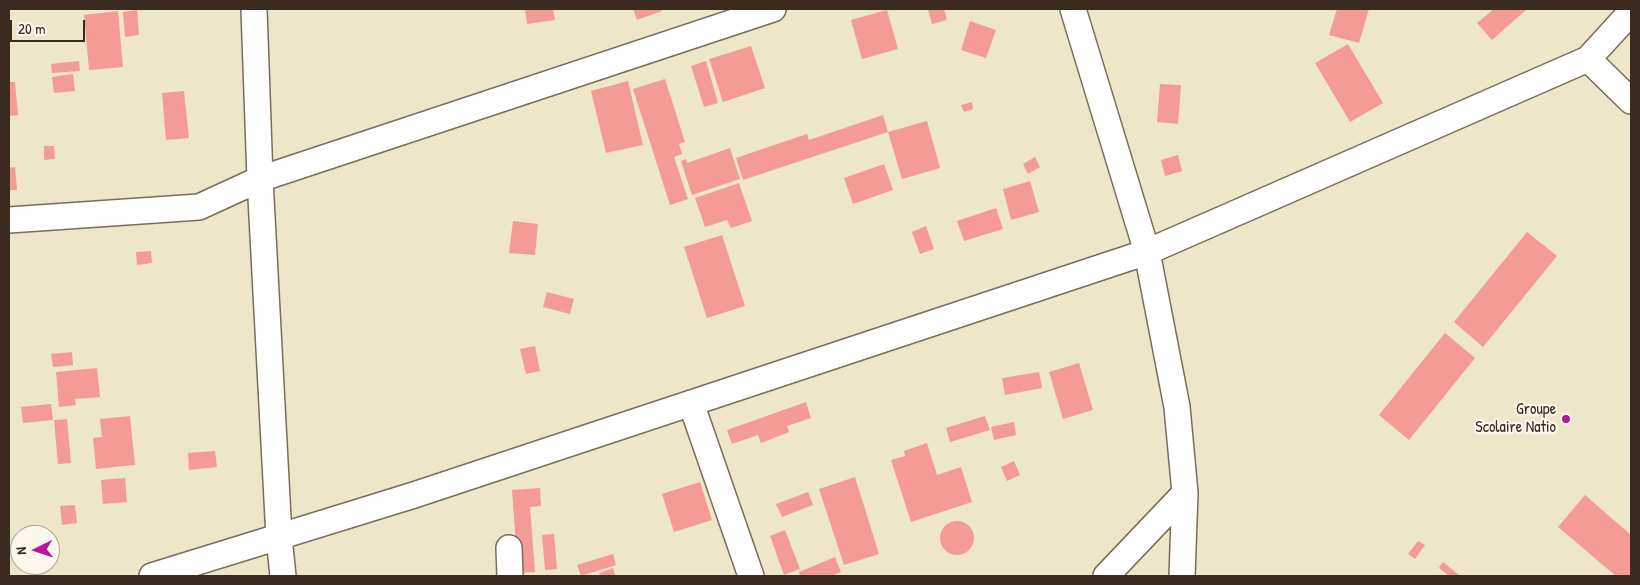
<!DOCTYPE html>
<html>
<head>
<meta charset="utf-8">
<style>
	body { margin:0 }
	#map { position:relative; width:1640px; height:585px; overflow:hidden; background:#ede6c9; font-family:"Patrick Hand",sans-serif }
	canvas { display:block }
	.frame { position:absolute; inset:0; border:10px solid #3b2a1e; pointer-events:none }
	.north { position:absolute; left:10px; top:525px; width:50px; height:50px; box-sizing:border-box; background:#fbf7ec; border:1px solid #aea59a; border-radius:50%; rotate:266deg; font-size:14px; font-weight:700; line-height:20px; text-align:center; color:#3b2a1e }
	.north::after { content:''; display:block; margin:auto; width:18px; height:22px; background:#b5179e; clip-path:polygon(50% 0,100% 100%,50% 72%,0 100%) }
	.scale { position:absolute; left:10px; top:20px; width:75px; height:22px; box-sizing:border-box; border:2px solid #3b2a1e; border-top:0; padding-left:6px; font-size:15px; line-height:18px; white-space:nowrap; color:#3b2a1e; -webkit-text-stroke:4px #fbf7ec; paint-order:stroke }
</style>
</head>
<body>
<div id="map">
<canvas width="1640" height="585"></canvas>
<div class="frame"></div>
<div class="north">N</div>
<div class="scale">20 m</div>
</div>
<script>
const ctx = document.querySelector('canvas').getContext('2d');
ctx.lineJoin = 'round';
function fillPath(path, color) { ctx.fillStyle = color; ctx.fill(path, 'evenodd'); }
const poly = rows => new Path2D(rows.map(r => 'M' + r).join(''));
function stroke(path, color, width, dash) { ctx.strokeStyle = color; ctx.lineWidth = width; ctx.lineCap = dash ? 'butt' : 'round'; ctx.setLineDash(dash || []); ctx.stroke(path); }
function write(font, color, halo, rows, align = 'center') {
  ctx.font = font + ' "Patrick Hand",sans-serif'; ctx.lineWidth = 4.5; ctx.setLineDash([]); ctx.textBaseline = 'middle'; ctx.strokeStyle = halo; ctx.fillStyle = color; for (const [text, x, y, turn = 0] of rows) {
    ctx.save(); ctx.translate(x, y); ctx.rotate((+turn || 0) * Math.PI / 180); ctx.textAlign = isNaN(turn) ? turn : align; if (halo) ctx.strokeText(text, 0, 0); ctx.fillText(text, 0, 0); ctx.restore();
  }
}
fillPath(poly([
	[525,9,553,9,555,20,527,24],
	[633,9,661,9,662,11,637,20],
	[928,9,944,9,947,20,932,24],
	[1337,9,1369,9,1359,43,1329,35],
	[1494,9,1524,9,1526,10,1492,40,1477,23],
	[137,10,139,35,125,37,123,12],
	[887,10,898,49,862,59,851,20],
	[118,11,123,67,89,70,84,15],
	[970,21,996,30,986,58,961,50],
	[1348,44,1383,103,1350,122,1315,63],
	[751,46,765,88,723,102,709,59],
	[79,61,80,71,52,73,51,64],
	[706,61,718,103,704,107,691,66],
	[73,74,75,91,54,93,52,77],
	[665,79,685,142,679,144,682,154,674,157,688,199,670,205,633,89],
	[628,81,643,145,606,153,591,91],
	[9,82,15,82,18,115,9,116],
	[1160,84,1181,85,1178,124,1157,122],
	[184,91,189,138,166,140,162,93],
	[972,102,973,109,964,112,961,105],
	[883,115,888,132,743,180,736,158,807,134,809,140],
	[927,121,940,168,902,179,888,132],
	[44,146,54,146,55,159,44,160],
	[730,148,740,179,692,195,681,161,686,159,687,163],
	[1178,155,1182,171,1165,176,1161,160],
	[1035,157,1040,167,1028,174,1023,164],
	[884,164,893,190,853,204,844,178],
	[15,167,17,190,9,190,9,168],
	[1030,181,1039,212,1011,220,1003,189],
	[739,183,752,221,731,228,727,220,705,227,695,198],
	[996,208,1003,229,964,241,957,221],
	[513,221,538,224,535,255,509,253],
	[926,226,934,249,920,254,912,232],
	[1527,232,1557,256,1483,347,1454,322],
	[722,235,745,306,707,318,684,247],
	[151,251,152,263,137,265,136,252],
	[547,292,574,299,570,314,543,307],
	[1445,333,1475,358,1409,440,1379,415],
	[535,346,540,371,526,374,520,349],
	[72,352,73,365,53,367,51,354],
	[1079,363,1093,410,1063,419,1049,372],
	[97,368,100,397,75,399,76,405,59,407,56,372],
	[1039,372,1042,388,1005,395,1002,378],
	[806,402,811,418,787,426,789,432,761,443,758,435,732,444,727,430],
	[51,404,53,420,23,423,21,407],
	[130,416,135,465,96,469,93,438,102,437,100,419],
	[985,416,990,430,950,442,946,428],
	[67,419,71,463,58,464,54,420],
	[1014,422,1016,435,994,440,991,427],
	[927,443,937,475,961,467,972,502,911,522,891,460,905,456,904,451],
	[215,451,217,467,189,470,188,453],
	[1014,461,1020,475,1007,481,1001,467],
	[855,477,879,554,844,565,819,489],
	[125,478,127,502,103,504,101,480],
	[700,482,712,520,674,532,662,494],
	[540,488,541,506,530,507,535,572,518,573,512,490],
	[808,492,813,505,782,517,776,504],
	[1585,495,1631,535,1631,576,1616,576,1558,527],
	[75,505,77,523,62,525,60,506],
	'940 538a17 17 0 1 1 34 0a17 17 0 1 1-34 0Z',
	[785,530,800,569,784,575,770,536],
	[554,534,557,569,545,570,542,535],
	[1418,541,1425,545,1415,559,1408,554],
	[613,554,616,565,581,576,577,565],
	[835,557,841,572,831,576,800,576,799,572],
	[1443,562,1459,575,1458,576,1449,576,1439,568],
	[613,568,615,576,600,576,599,573]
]), '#f49b96');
const minor = poly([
	[254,9,260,179,279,537,283,576],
	[1073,9,1147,252,1177,407,1185,493,1182,576],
	[1588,59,1631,101],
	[9,220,199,207,260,179,773,9],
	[691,403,751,576],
	[509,548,510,576],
	[152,576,414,495,1147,252,1588,59,1631,12],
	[1106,576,1185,493]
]);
stroke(minor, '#796c5a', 28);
stroke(minor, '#fff', 25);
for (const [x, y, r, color] of [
	[1566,419,5,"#b5179e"]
]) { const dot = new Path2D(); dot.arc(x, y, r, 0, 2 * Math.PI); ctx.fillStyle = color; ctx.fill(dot); stroke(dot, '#fbf7ec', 2); }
write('16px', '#3b2a1e', '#fbf7ec', [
	["Groupe",1556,410],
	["Scolaire Natio",1556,428]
], 'right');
</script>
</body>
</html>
